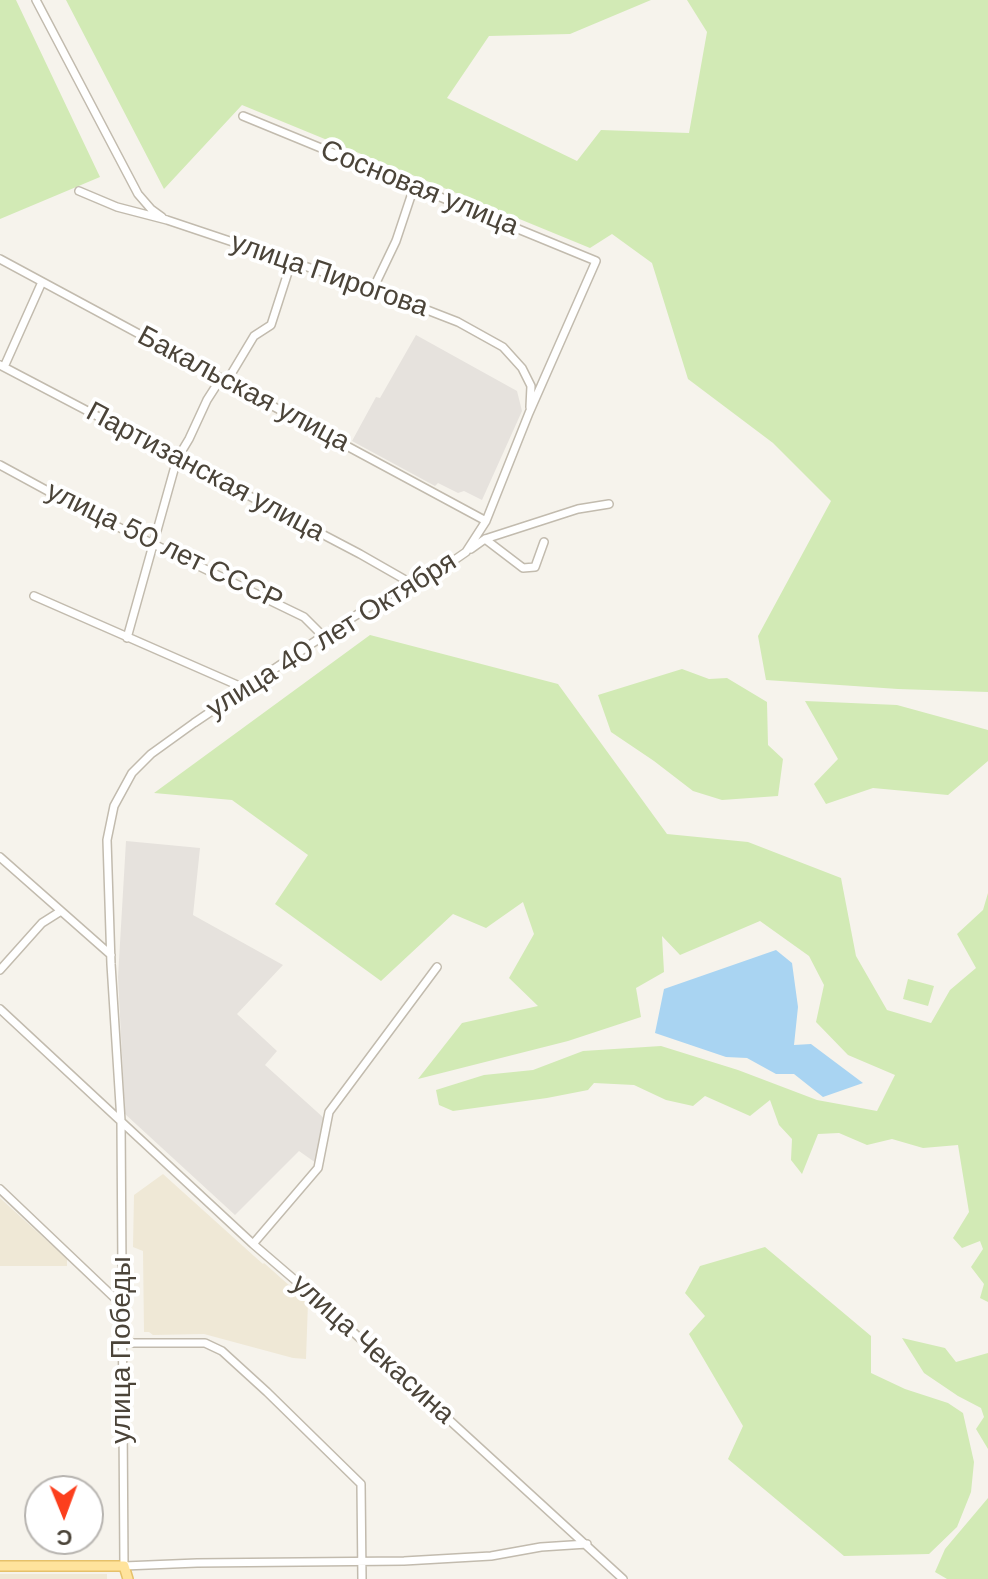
<!DOCTYPE html>
<html>
<head>
<meta charset="utf-8">
<style>
	body { margin:0 }
	#map { position:relative; width:988px; height:1579px; overflow:hidden; background:#f6f3ec; font-family:"DM Sans",sans-serif }
	canvas { display:block }
	.north { position:absolute; left:24px; top:1475px; width:80px; height:80px; box-sizing:border-box; background:#fff; border:2px solid #b7b4b0; border-radius:50%; rotate:179deg; font-size:22px; font-weight:700; line-height:32px; text-align:center; color:#4b4439 }
	.north::after { content:''; display:block; margin:auto; width:28px; height:36px; background:#fc3f1d; clip-path:polygon(50% 0,100% 100%,50% 72%,0 100%) }
</style>
</head>
<body>
<div id="map">
<canvas width="988" height="1579"></canvas>
<div class="north">С</div>
</div>
<script>
const ctx = document.querySelector('canvas').getContext('2d');
ctx.lineJoin = 'round';
function fillPath(path, color) { ctx.fillStyle = color; ctx.fill(path, 'evenodd'); }
const poly = rows => new Path2D(rows.map(r => 'M' + r).join(''));
function stroke(path, color, width, dash) { ctx.strokeStyle = color; ctx.lineWidth = width; ctx.lineCap = dash ? 'butt' : 'round'; ctx.setLineDash(dash || []); ctx.stroke(path); }
function write(font, color, halo, rows, align = 'center') {
  ctx.font = font + ' "DM Sans",sans-serif'; ctx.lineWidth = 8; ctx.setLineDash([]); ctx.textBaseline = 'middle'; ctx.strokeStyle = halo; ctx.fillStyle = color; for (const [text, x, y, turn = 0] of rows) {
    ctx.save(); ctx.translate(x, y); ctx.rotate((+turn || 0) * Math.PI / 180); ctx.textAlign = isNaN(turn) ? turn : align; if (halo) ctx.strokeText(text, 0, 0); ctx.fillText(text, 0, 0); ctx.restore();
  }
}
fillPath(poly([
	[416,335,517,391,522,411,482,500,464,491,458,493,438,483,435,486,352,441,376,397,380,398],
	[126,841,200,848,193,915,283,965,237,1014,277,1051,265,1065,326,1120,320,1141,324,1154,316,1163,299,1151,235,1215,125,1114,118,977]
]), '#e6e2dd');
fillPath(poly([
	[163,1174,254,1256,263,1264,264,1263,308,1302,306,1359,293,1358,204,1334,153,1335,149,1332,144,1332,143,1251,133,1247,134,1195],
	[0,1198,67,1259,67,1266,0,1266],
	[0,1574,107,1574,107,1579,0,1579]
]), '#efe8d6');
fillPath(poly([
	[0,0,16,0,100,177,0,219],
	[66,0,651,0,570,34,489,36,447,98,577,161,601,130,689,133,707,32,687,0,988,0,988,692,898,689,766,680,758,636,831,501,773,443,688,379,652,263,612,234,590,248,242,105,164,189],
	[370,635,558,684,667,834,748,842,841,878,856,956,887,1010,931,1023,950,990,976,968,957,934,983,910,988,893,988,1302,980,1298,984,1284,971,1267,983,1249,980,1241,962,1248,953,1238,969,1212,958,1145,923,1148,892,1139,867,1145,839,1133,818,1134,802,1174,791,1160,792,1139,779,1125,770,1100,750,1116,705,1096,693,1106,666,1100,634,1085,594,1083,588,1090,547,1098,453,1111,439,1105,436,1090,484,1075,533,1070,583,1051,661,1046,738,1070,817,1100,877,1111,895,1075,848,1055,816,1022,824,985,809,956,760,921,680,955,662,936,664,972,636,988,641,1017,568,1041,418,1079,462,1023,538,1006,509,978,534,934,523,902,486,928,453,914,381,981,275,904,308,855,232,800,154,793],
	[682,669,709,679,727,678,767,702,768,745,783,759,778,796,722,800,693,791,654,761,611,732,598,695],
	[805,701,897,705,988,730,988,761,948,795,873,788,826,804,814,784,838,759],
	[908,979,934,986,928,1006,903,999],
	[765,1247,871,1336,871,1373,905,1389,948,1403,963,1413,974,1462,971,1492,957,1527,929,1554,844,1556,728,1459,743,1426,689,1334,705,1316,685,1293,700,1266],
	[902,1338,945,1348,956,1362,988,1353,988,1449,976,1429,984,1417,981,1408,958,1396,924,1373],
	[988,1498,988,1579,947,1579,935,1572,945,1549]
]), '#d2eab5');
fillPath(poly([
	[776,950,792,963,798,1007,794,1045,811,1044,863,1083,823,1097,794,1074,776,1074,747,1058,726,1057,655,1033,664,989]
]), '#a9d4f2');
const minor = poly([
	[36,0,138,194,151,209,162,217],
	[243,116,596,261,529,413,486,521,466,552,440,570,409,582,323,636,194,723,151,754,132,773,114,806,107,840,111,964,121,1121,124,1566,197,1563,404,1561,491,1556,541,1547,587,1544],
	[79,191,117,207,167,220,373,289,458,322,503,347,522,368,531,386,530,407],
	[0,259,486,521],
	[373,289,396,241,414,187],
	[0,365,360,554,409,582],
	[4,367,42,282],
	[0,465,79,508,304,617,323,636],
	[485,539,523,568,535,567,544,542],
	[471,549,485,539,578,509,609,504],
	[34,596,244,688],
	[127,638,177,459,189,439,207,400,216,386,227,381,254,336,271,325,291,263],
	[0,857,111,955],
	[0,970,42,923,61,911],
	[0,1009,253,1244,317,1299,623,1579],
	[0,1189,123,1306],
	[253,1244,318,1168,329,1112,437,967],
	[123,1343,205,1343,222,1351,267,1392,361,1484,362,1579]
]);
const major = poly([
	[0,1566,124,1566,128,1579]
]);
stroke(minor, '#c2bbae', 10);
stroke(major, '#e6c16a', 12);
stroke(minor, '#fff', 7);
stroke(major, '#ffe39c', 9);
write('28px', '#4b4439', '#fff', [
	["Сосновая улица",419,189,22],
	["улица Пирогова",329,276,19],
	["Бакальская улица",243,390,28],
	["Партизанская улица",205,473,28],
	["улица 50 лет СССР",164,547,26],
	["улица 40 лет Октября",332,636,-32],
	["улица Победы",123,1350,-90],
	["улица Чекасина",372,1350,42]
]);
</script>
</body>
</html>
